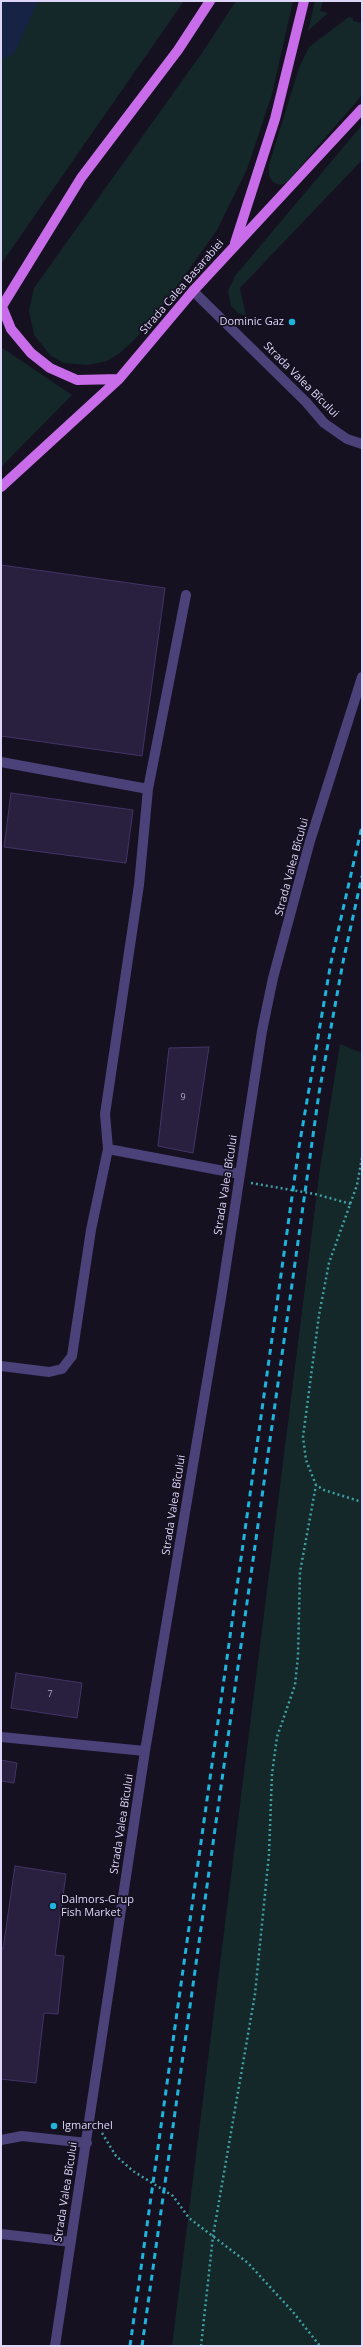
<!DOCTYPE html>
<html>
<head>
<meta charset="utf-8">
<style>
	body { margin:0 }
	#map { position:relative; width:363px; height:2347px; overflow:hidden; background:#151121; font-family:"Open Sans",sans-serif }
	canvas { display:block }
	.frame { position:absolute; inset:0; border:2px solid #ded6f9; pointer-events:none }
</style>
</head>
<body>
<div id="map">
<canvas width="363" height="2347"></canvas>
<div class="frame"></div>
</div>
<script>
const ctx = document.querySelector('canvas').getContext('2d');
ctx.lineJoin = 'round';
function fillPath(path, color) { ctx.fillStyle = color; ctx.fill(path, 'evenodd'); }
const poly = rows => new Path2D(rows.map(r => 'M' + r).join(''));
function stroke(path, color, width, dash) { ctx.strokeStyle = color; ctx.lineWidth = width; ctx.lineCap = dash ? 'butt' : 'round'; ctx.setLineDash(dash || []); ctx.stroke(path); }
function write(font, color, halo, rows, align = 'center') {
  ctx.font = font + ' "Open Sans",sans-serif'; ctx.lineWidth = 3.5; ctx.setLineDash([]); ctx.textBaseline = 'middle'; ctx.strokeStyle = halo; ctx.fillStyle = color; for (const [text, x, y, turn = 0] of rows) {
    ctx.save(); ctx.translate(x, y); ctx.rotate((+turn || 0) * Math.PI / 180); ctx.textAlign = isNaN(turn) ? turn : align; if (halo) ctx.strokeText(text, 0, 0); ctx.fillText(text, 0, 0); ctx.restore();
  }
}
fillPath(poly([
	[1,1,184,1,1,264],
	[236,1,293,1,272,94,247,169,217,230,170,296,137,337,120,353,107,361,88,365,64,363,51,356,34,335,29,310,34,288,202,53],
	[315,1,323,1,320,11,328,13,308,31],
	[349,17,353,18,353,21,362,23,362,95,287,182,280,185,273,182,269,176,269,165,299,68,309,47],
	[362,125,362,160,240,288,246,316,238,313,231,306,228,291,235,276],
	[1,347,72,395,1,467],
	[340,1044,362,1053,362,2346,172,2346,320,1168]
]), '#14282a');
stroke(poly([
	[1,42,20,1]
]), '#162345', 33);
const building = poly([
	[1,565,165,588,142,756,1,736,1,565],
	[11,793,133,810,126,863,4,847,11,793],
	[209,1047,193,1153,158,1146,169,1048,209,1047],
	[16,1673,82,1683,77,1718,11,1708,16,1673],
	[1,1760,17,1763,14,1783,1,1781,1,1760],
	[15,1866,66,1874,55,1955,64,1956,58,2014,44,2013,36,2083,1,2079,1,1948,3,1949,15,1866]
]);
fillPath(building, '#291f3f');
stroke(building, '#443468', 1);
stroke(poly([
	[362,1158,357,1185,329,1263,319,1315,303,1437,306,1460,316,1485,324,1490,362,1502],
	[251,1183,315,1194,351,1204],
	[102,2133,116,2156,133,2171,173,2196,189,2218,248,2263,293,2312,320,2346],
	[201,2346,213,2236,255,1994,269,1854,272,1774,277,1737,295,1685,298,1656,300,1572,316,1485]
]), '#3f9fa4', 2.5, [2, 3]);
stroke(poly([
	[193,291,306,402,324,423,347,439,362,444],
	[1,762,148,789],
	[108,1149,240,1174],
	[1,1366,49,1372,62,1369,72,1356,91,1230,108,1149,105,1114,139,885,148,789,186,595],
	[1,1737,145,1751],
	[1,2140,22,2136,87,2143],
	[1,2234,71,2242],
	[55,2346,145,1751,221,1298,262,1031,273,978,310,841,362,677]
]), '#4a4279', 10);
stroke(poly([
	[235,243,275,119,304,1],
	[2,307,11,329,31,353,50,368,77,380,119,379],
	[1,308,81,178,178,50,210,1],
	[1,487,119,379,193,291,362,109]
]), '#c96cea', 10);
stroke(poly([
	[130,2346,299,1147,331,962,362,826],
	[142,2346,319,1093,343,962,362,876]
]), '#1fb4dc', 3, [6, 5]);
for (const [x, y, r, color] of [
	[292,322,4,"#1fb4dc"],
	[53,1906,4,"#1fb4dc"],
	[54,2126,4,"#1fb4dc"]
]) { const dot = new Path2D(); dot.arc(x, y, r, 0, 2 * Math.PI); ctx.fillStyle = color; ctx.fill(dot); stroke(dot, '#151121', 1.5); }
write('9px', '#b1a8ca', null, [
	["9",183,1097],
	["7",50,1694]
]);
write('11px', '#ded6f9', '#151121', [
	["Strada Calea Basarabiei",182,287,-49],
	["Strada Valea Bîcului",301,380,45],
	["Strada Valea Bîcului",292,867,-75],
	["Strada Valea Bîcului",226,1185,-81],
	["Strada Valea Bîcului",174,1505,-81],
	["Strada Valea Bîcului",122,1824,-81],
	["Strada Valea Bîcului",66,2192,-81]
]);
write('11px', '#ded6f9', '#151121', [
	["Dominic Gaz",284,322,"right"],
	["Dalmors-Grup",61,1900],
	["Fish Market",61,1913],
	["Igmarchel",62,2126]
], 'left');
</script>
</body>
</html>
